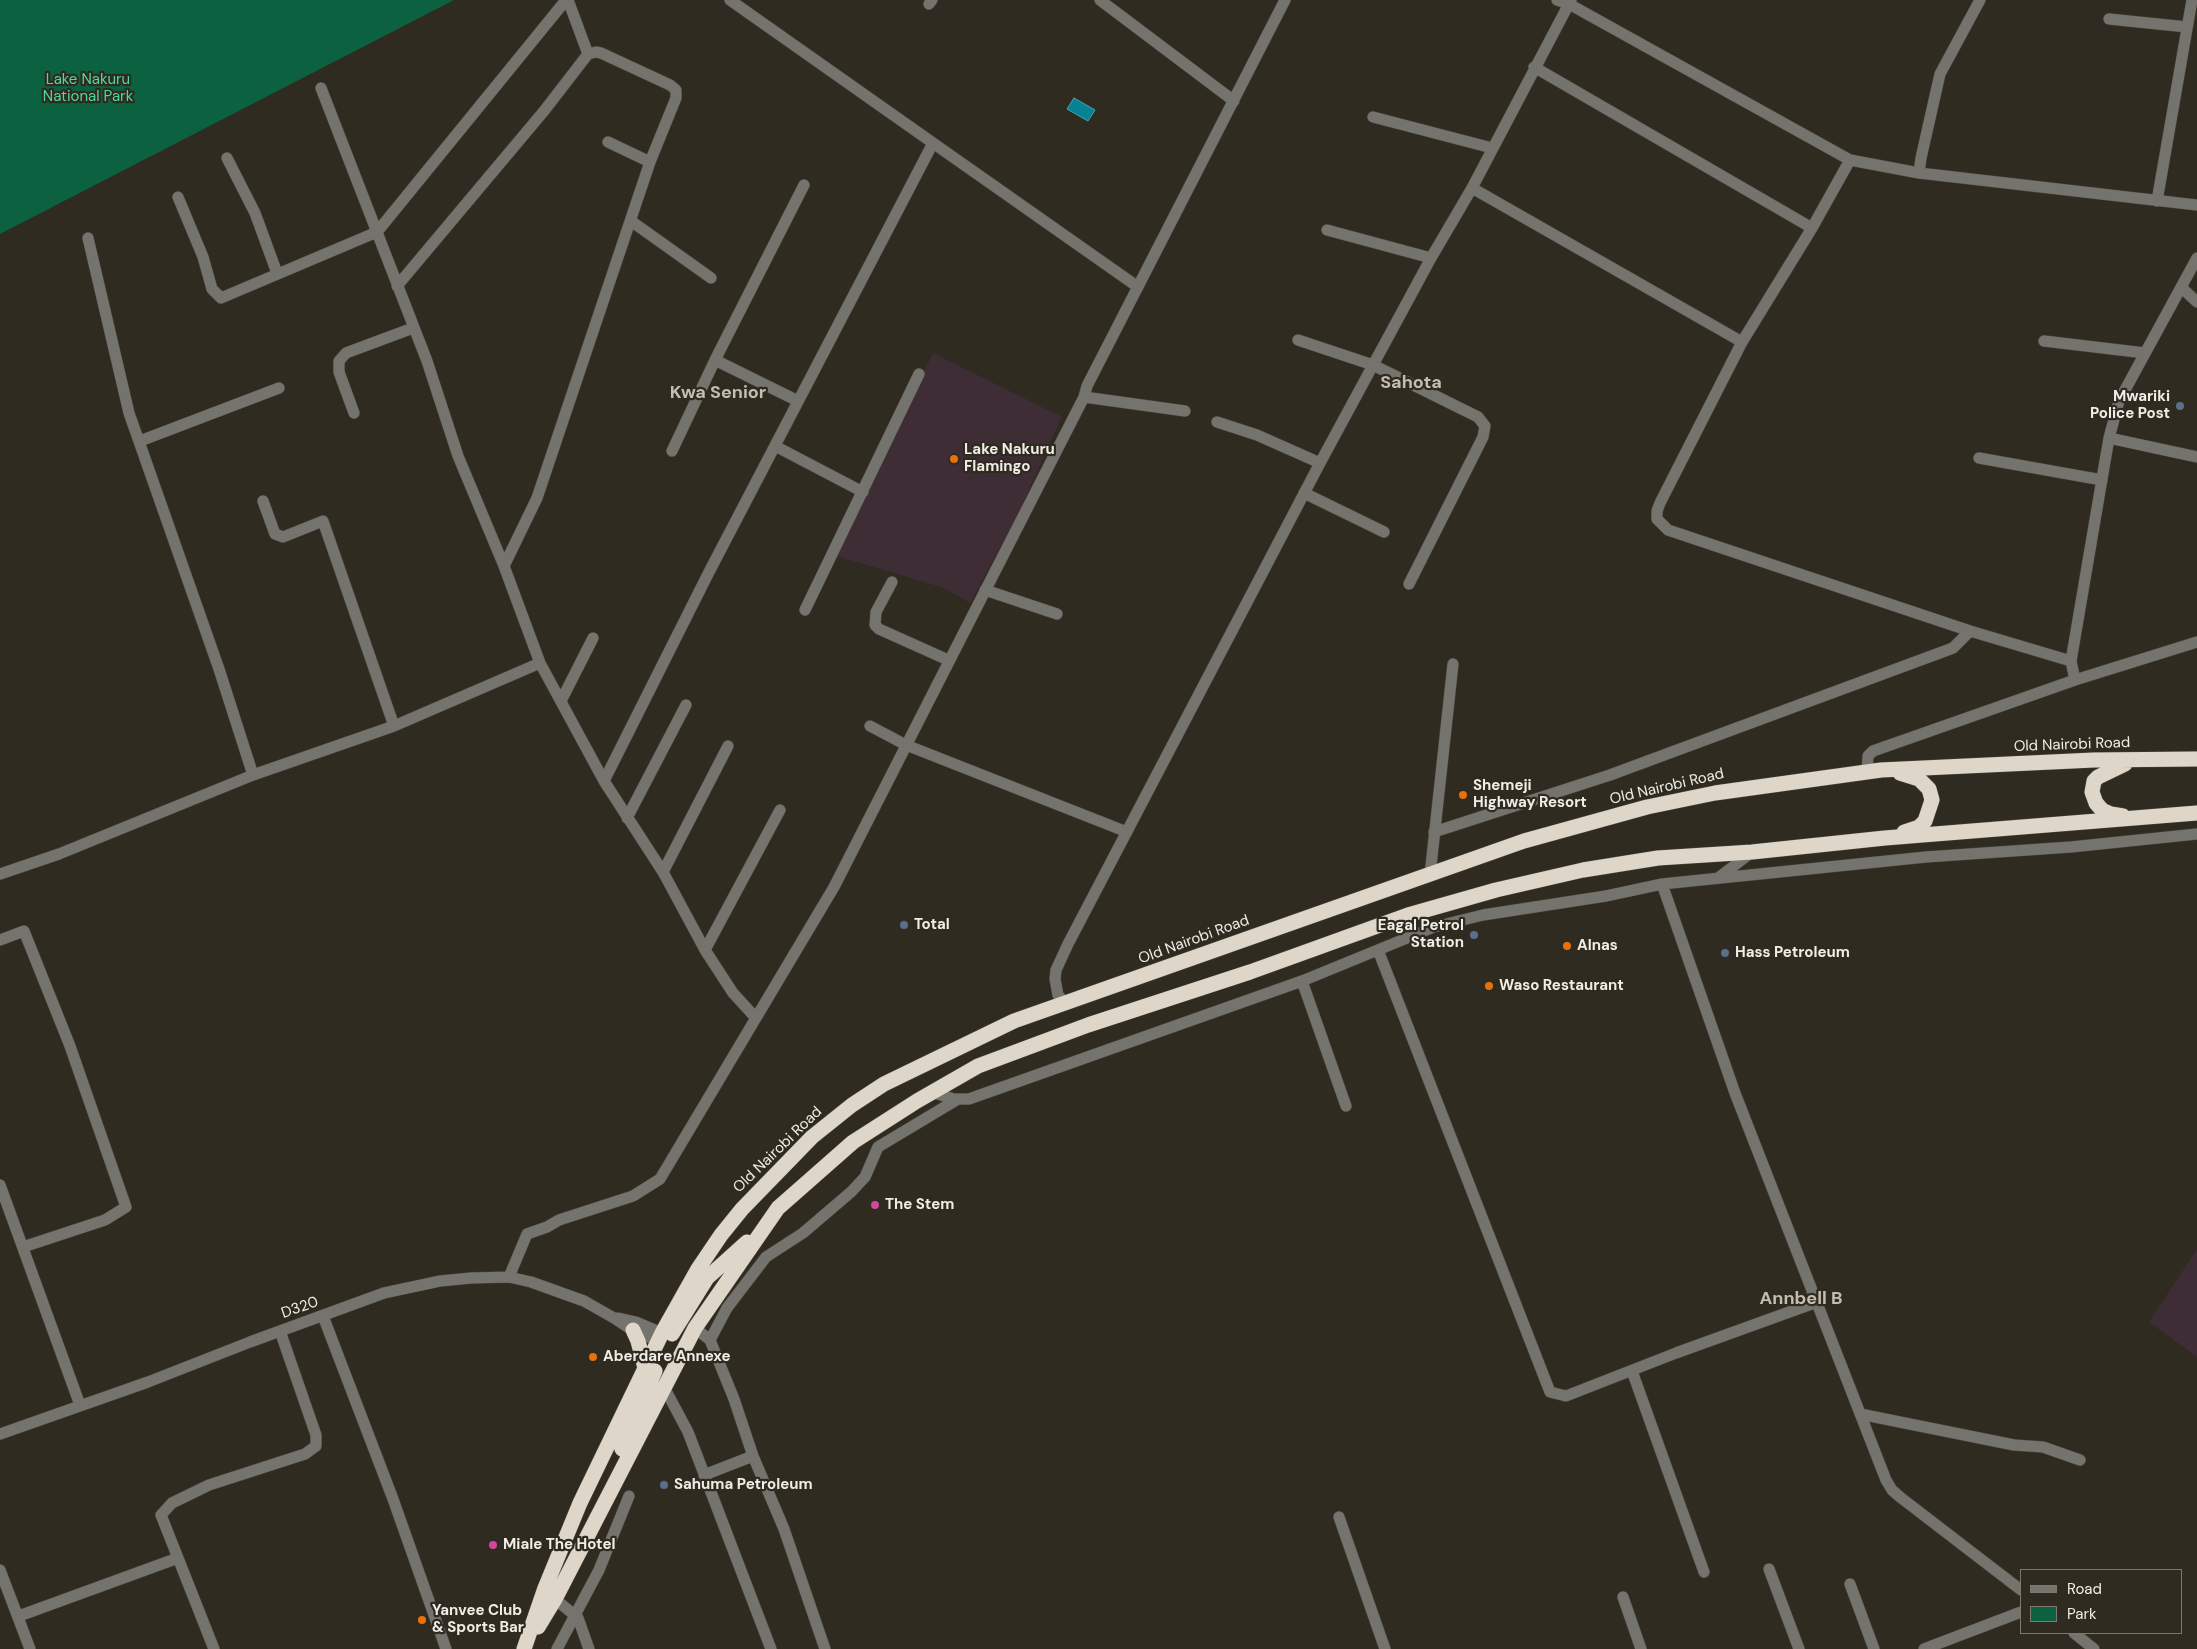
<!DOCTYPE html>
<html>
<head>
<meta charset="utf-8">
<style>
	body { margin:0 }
	#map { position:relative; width:2197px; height:1649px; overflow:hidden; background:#2f2b21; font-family:"DM Sans",sans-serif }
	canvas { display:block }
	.legend { position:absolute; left:2020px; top:1569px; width:162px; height:65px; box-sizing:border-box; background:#2f2b21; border:1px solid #7c7970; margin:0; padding:6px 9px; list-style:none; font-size:15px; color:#f0ede6 }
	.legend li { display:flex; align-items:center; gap:10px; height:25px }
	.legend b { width:25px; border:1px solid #7c7970 }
</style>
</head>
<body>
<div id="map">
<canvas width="2197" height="1649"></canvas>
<ul class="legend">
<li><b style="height:6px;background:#75736d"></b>Road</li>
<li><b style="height:14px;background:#0c6141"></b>Park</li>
</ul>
</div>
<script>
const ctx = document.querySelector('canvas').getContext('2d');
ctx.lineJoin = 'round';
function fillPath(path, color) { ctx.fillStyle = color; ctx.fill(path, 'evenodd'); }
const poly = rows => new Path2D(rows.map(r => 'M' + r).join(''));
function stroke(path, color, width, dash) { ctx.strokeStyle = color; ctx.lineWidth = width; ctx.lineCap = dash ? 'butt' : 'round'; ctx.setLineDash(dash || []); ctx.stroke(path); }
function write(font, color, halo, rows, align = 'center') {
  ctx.font = font + ' "DM Sans",sans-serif'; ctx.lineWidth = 4.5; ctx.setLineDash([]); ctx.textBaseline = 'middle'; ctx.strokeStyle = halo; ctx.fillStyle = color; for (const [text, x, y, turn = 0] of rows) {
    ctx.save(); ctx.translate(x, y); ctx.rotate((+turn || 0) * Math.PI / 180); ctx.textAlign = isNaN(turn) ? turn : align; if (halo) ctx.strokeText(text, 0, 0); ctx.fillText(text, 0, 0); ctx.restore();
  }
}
fillPath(poly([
	[933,353,1062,417,1017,516,970,603,944,588,837,556],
	[2197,1249,2197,1357,2149,1322]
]), '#3f2d35');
fillPath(poly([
	[0,0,454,0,0,234]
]), '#0c6141');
const water = poly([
	[1074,98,1095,110,1088,121,1067,109,1074,98]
]);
fillPath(water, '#068295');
stroke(water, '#4ca2ad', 1);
const minor = poly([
	[568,0,588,54],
	[730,0,933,143],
	[1100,0,1234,101],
	[1557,0,1569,4,1850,160,1919,173,2197,205],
	[929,4,932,0],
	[2109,19,2187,27],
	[1534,67,1812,228],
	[321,88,427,361,458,456,504,566,540,663,604,781,663,872,705,950,733,993,755,1017],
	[1373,117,1492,148],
	[608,142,650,162],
	[227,158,255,213,277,273],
	[1850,160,1812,228,1742,342,1660,503,1657,511,1657,519,1668,530,1970,631,2071,661],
	[1919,173,1921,158,1940,74,1980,0],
	[1472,188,1742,342],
	[178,197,203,257,212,289,221,298,377,232,566,0],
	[2157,201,2192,0],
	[631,221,711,278],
	[1327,230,1431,258],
	[88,238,129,413,219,669,253,775],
	[397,286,544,111,588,54,596,52,601,53,670,85,676,90,676,98,650,162,537,498,504,566],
	[2181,287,2197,302],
	[1298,340,1373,365,1478,417,1485,426,1483,437,1409,584],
	[2044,341,2145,353],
	[715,360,798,401],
	[1084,397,1185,411],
	[354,413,339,372,339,361,346,353,413,328],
	[1217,422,1257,435,1320,463],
	[2109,438,2197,457],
	[140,441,279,388],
	[775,446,863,492],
	[672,451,715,360,804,185],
	[1979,458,2102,480],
	[1304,493,1384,532],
	[263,501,275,534,283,537,323,521,394,726],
	[892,582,876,612,875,625,879,629,948,660],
	[985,590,1057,614],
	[805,610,919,374],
	[2075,680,2071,661,2109,438,2119,401,2197,258],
	[562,699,593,638],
	[870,726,906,745,1127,832],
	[1867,772,1868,756,1873,751,2075,680,2197,642],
	[604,781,708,574,933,143,1138,287],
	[627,818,686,705],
	[1434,832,1610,775,1953,648,1970,631],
	[663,872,728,746],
	[0,874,59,854,253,775,394,726,540,663],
	[1430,875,1453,664],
	[1718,878,1752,852],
	[1662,884,1735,1093,1886,1480,1892,1490,1900,1497,2021,1590],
	[0,940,24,931,70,1046,126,1207,105,1220,23,1247],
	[705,950,780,810],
	[1378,950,1550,1392,1566,1396,1676,1353,1817,1302],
	[1302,981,1346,1106],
	[1065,1003,1058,995,1055,979,1056,970,1068,944,1320,463,1431,258,1472,188,1571,0],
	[931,1092,954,1099,969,1099,1302,981,1434,927,1483,915,1606,896,1662,884,1926,857,2071,847,2197,834],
	[0,1185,80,1405],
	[509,1277,527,1234,547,1227,559,1220,633,1196,660,1179,834,887,1084,397,1087,386,1285,0],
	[323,1316,393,1499,446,1649],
	[618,1318,636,1322,662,1333],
	[695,1328,710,1340,734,1399,753,1456,784,1529,825,1649],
	[710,1340,727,1308,766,1257,803,1233,851,1192,865,1177,878,1147,958,1099],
	[1632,1371,1704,1572],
	[664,1387,688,1432,771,1649],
	[1860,1414,2014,1445,2043,1447,2080,1460],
	[0,1434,148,1382,250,1342,384,1293,440,1281,471,1278,509,1277,531,1282,584,1301,614,1318,632,1330,658,1341],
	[704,1475,753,1456],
	[1339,1517,1385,1649],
	[1769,1569,1799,1649],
	[0,1570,30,1649],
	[1850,1584,1874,1649],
	[1623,1597,1641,1649],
	[555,1599,578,1618,589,1649],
	[19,1616,178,1558],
	[2074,1633,2094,1649],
	[214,1649,161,1515,172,1503,209,1485,305,1454,316,1446,316,1435,280,1331],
	[557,1649,599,1570,629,1496],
	[1924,1649,2021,1612]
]);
const highway = poly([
	[1900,773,1919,779,1929,789,1932,800,1925,821,1919,827,1904,832],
	[2123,816,2111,814,2102,810,2096,803,2092,792,2094,781,2098,777,2125,764],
	[633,1330,638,1341,645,1368],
	[672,1334,707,1278,747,1242],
	[622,1449,655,1371],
	[538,1627,555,1599,695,1328,778,1208,853,1142,917,1101,978,1066,1088,1025,1250,972,1408,915,1496,890,1583,870,1658,858,1752,852,1885,838,2197,813],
	[524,1649,545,1588,580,1503,662,1333,698,1269,721,1235,742,1209,812,1137,852,1105,884,1084,1014,1021,1524,841,1647,807,1715,793,1881,770,2094,760,2197,759]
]);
stroke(minor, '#4a463d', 12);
stroke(highway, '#4a463d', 16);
stroke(minor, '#75736d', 11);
stroke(highway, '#ddd6c9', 15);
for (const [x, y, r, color] of [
	[2180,406,5,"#5c6f8a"],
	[954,459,5,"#e8710a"],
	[1463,795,5,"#e8710a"],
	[904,925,5,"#5c6f8a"],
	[1474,935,5,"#5c6f8a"],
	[1567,946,5,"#e8710a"],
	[1725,953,5,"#5c6f8a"],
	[1489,986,5,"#e8710a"],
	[875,1205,5,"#d1479c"],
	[593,1357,5,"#e8710a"],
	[664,1485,5,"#5c6f8a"],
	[493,1545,5,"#d1479c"],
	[422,1620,5,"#e8710a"]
]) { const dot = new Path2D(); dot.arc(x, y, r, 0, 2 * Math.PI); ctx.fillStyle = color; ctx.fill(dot); stroke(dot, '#2f2b21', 2); }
write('15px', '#4edb9e', '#2f2b21', [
	["Lake Nakuru",88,80],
	["National Park",88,97]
]);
write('bold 15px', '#f0ede6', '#2f2b21', [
	["Mwariki",2170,397,"right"],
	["Police Post",2170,414,"right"],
	["Lake Nakuru",964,450],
	["Flamingo",964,467],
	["Shemeji",1473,786],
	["Highway Resort",1473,803],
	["Total",914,925],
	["Eagal Petrol",1464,926,"right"],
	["Station",1464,943,"right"],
	["Alnas",1577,946],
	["Hass Petroleum",1735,953],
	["Waso Restaurant",1499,986],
	["The Stem",885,1205],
	["Aberdare Annexe",603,1357],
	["Sahuma Petroleum",674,1485],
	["Miale The Hotel",503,1545],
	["Yanvee Club",432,1611],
	["& Sports Bar",432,1628]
], 'left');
write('15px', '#f0ede6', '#2f2b21', [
	["Old Nairobi Road",2072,745,-2],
	["Old Nairobi Road",1667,787,-13],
	["Old Nairobi Road",1194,940,-20],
	["Old Nairobi Road",778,1150,-44],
	["D320",300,1308,-19]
]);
write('bold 18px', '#c4beb1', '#2f2b21', [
	["Sahota",1411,383],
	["Kwa Senior",718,393],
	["Annbell B",1801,1299]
]);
</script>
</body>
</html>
